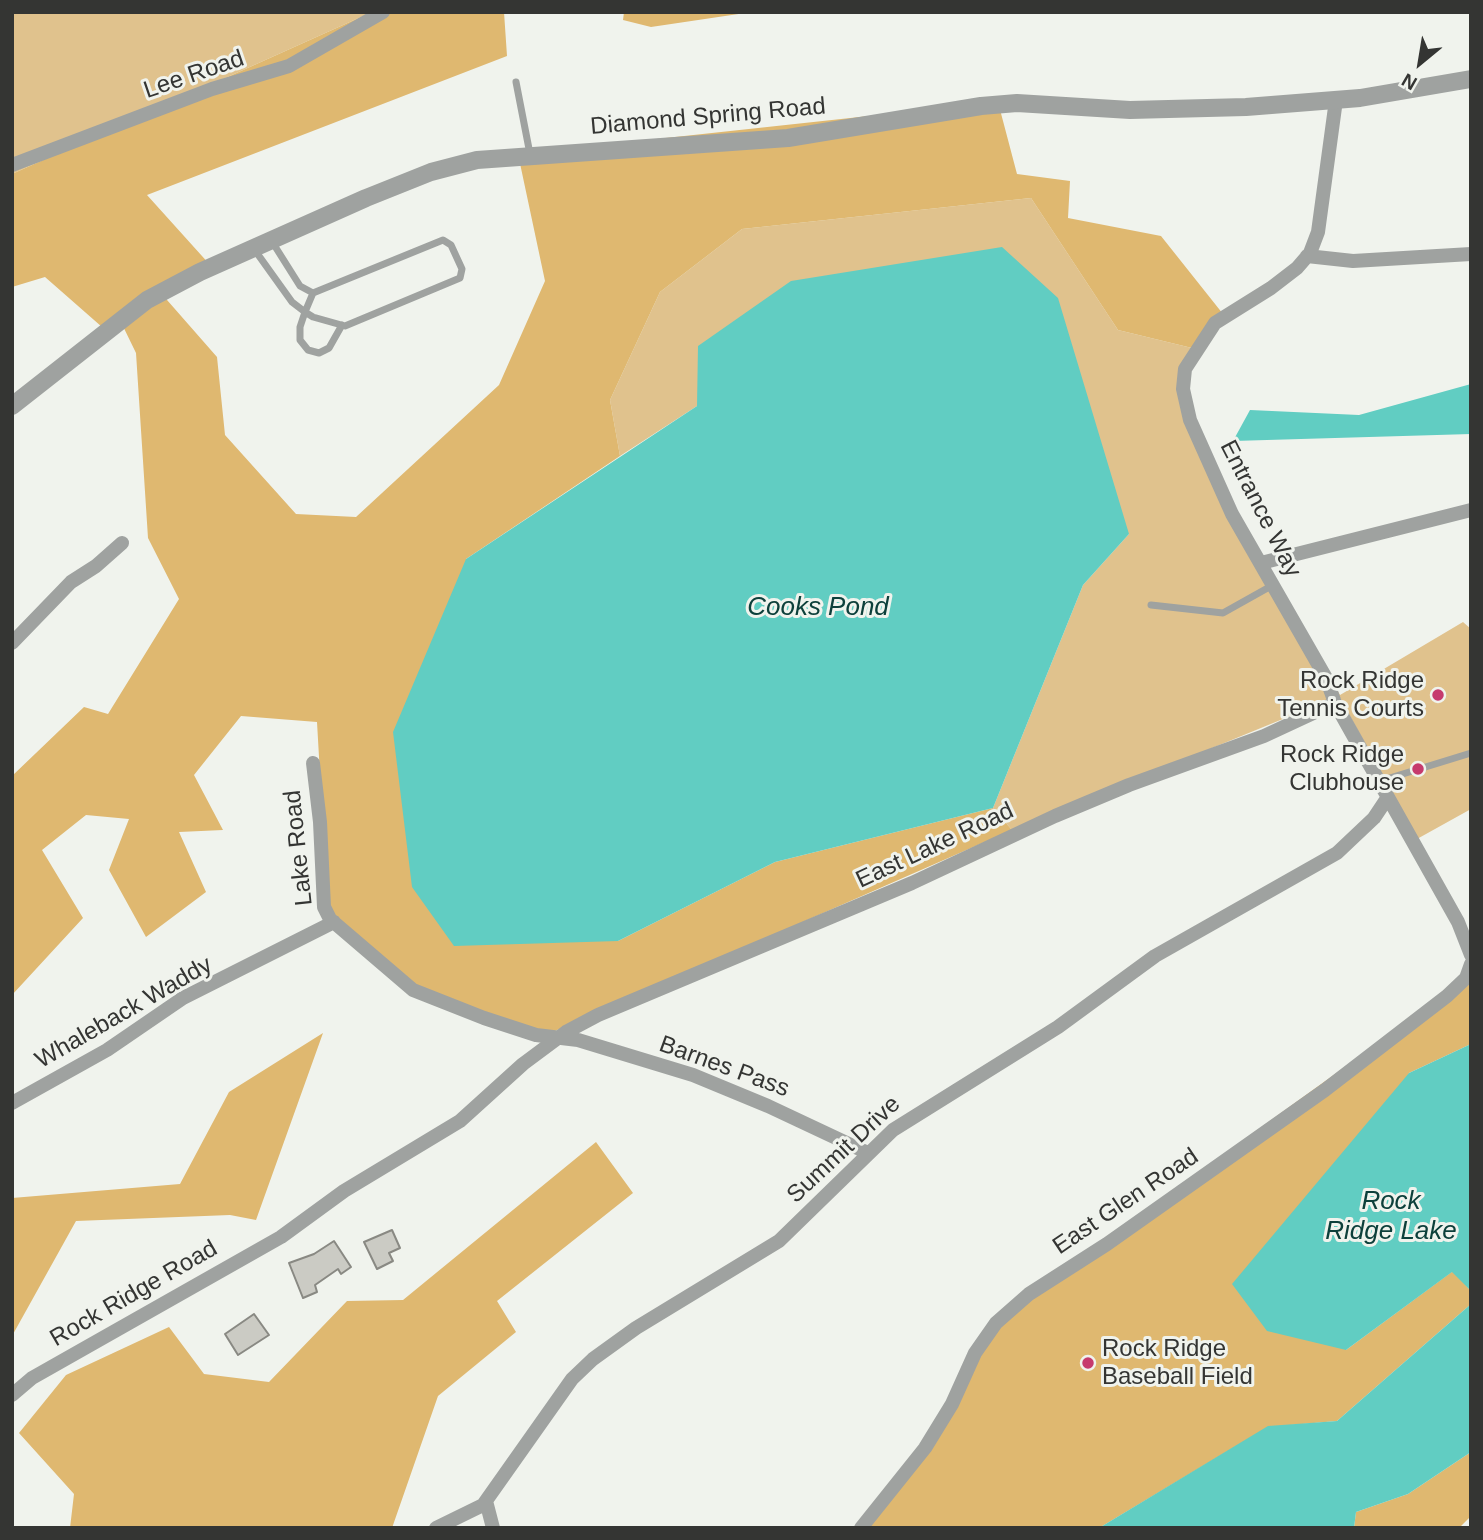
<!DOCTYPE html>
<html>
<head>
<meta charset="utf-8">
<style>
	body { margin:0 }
	#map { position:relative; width:1483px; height:1540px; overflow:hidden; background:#f0f3ed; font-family:Arial,sans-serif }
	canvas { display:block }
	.frame { position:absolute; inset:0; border:14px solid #343533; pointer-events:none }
	.north { position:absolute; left:1385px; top:28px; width:70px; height:70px; -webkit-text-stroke:5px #f0f3ed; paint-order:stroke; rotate:210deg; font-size:19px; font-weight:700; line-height:28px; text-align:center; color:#343533 }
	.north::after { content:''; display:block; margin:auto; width:24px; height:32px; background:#343533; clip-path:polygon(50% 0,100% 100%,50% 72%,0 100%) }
</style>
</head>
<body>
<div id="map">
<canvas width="1483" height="1540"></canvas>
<div class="frame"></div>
<div class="north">N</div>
</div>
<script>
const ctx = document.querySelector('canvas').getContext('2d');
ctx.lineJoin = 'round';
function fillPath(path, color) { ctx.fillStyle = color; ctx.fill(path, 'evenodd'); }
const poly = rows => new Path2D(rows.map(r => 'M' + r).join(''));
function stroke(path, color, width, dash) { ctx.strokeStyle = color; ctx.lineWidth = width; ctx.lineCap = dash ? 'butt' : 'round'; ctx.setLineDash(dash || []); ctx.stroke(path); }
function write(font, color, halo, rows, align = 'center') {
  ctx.font = font + ' Arial,sans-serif'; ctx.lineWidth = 6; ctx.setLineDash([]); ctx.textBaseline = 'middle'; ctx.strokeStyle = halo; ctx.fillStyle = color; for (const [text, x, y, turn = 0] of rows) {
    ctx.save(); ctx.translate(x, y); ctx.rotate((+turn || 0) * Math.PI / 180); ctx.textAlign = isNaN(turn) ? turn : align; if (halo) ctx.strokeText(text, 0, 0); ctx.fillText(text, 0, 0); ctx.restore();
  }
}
fillPath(poly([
	[12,12,372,12,12,174],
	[1031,198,1118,330,1192,348,1186,419,1340,695,1463,622,1471,629,1471,809,1417,839,1339,696,1012,830,993,808,1083,585,1129,534,697,406,620,456,610,400,660,292,742,229]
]), '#e0c28d');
fillPath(poly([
	[372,12,504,12,507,56,147,195,211,266,160,292,217,357,225,435,296,514,356,517,499,385,545,281,518,154,998,102,1017,174,1070,181,1068,218,1161,236,1223,314,1192,348,1118,330,1031,198,742,229,660,292,610,400,620,456,466,559,618,941,775,862,993,808,1012,830,548,1034,419,996,328,914,317,722,241,716,194,775,223,830,179,832,206,892,146,937,109,870,129,819,86,815,42,850,83,918,12,995,12,776,84,707,108,714,179,599,148,538,136,353,118,316,102,327,45,277,12,287,12,174],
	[624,12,752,12,651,27,623,20],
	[1471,976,1471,1044,1409,1073,1346,1350,1453,1271,1471,1291,1471,1304,1337,1421,1268,1427,1099,1528,854,1528,911,1467,995,1319],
	[323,1033,256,1220,230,1215,76,1221,12,1336,12,1198,180,1184,229,1092],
	[596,1142,633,1193,497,1301,516,1332,438,1396,392,1528,70,1528,74,1494,19,1433,66,1375,169,1327,204,1374,269,1382,347,1301,403,1300],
	[1471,1452,1471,1516,1459,1528,1354,1528,1356,1512,1408,1494]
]), '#dfb870');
fillPath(poly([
	[1002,247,1058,298,1129,534,1083,585,993,808,775,862,618,941,454,946,412,887,393,732,466,559,697,406,698,346,791,281],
	[1471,384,1471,434,1233,441,1250,410,1359,415],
	[1471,1044,1471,1291,1452,1272,1346,1350,1267,1331,1232,1284,1409,1073],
	[1471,1304,1471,1452,1408,1494,1356,1512,1354,1528,1099,1528,1268,1426,1337,1421]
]), '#61cdc2');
const building = poly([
	[392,1230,400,1248,389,1253,393,1261,377,1269,364,1242,392,1230],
	[334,1241,351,1267,341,1274,338,1269,315,1285,317,1292,303,1298,289,1263,314,1254,334,1241],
	[254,1314,269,1335,238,1355,225,1334,254,1314]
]);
fillPath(building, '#cbcbc4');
stroke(building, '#898983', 2);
stroke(poly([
	[516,82,530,154],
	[271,240,300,286,313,293],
	[254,249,292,302,305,312,313,317,345,326,460,278,462,269,451,245,443,240,313,293,305,312,300,327,300,340,308,350,319,353,329,348,342,325],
	[1151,605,1223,613,1273,585],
	[1380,781,1471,753]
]), '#9fa2a0', 7);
stroke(poly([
	[1336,100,1318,232,1310,253,1297,268,1271,288,1215,323,1185,369,1183,389,1190,420,1232,514,1326,678,1335,703,1458,922,1471,955],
	[12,165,212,89,289,66,383,12],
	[1307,256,1353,261,1471,254],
	[1261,563,1471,510],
	[12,643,71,582,96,566,122,543],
	[313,763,320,822,324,907,330,919,413,990,484,1018,536,1035,578,1040,693,1075,768,1106,868,1153],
	[12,1103,107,1050,183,998,334,922],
	[12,1395,32,1378,281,1237,344,1191,460,1121,523,1064,566,1032,598,1015,912,883,1055,816,1129,785,1264,736,1335,703],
	[486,1501,493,1528],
	[436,1528,483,1505,572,1379,593,1359,636,1328,779,1241,893,1130,1058,1027,1155,956,1337,853,1374,818,1388,797],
	[861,1528,925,1448,952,1404,975,1353,996,1323,1029,1294,1107,1244,1325,1090,1447,996,1466,978,1471,964]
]), '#9fa2a0', 14);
stroke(poly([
	[12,406,147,300,200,272,366,198,431,172,477,160,788,138,981,106,1017,103,1130,110,1246,107,1360,98,1471,79]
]), '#9fa2a0', 18);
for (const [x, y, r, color] of [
	[1438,695,7,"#c63a6d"],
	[1418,769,7,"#c63a6d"],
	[1088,1363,7,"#c63a6d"]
]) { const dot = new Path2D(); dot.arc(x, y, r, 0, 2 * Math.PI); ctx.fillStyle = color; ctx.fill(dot); stroke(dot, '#f0f3ed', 2.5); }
write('24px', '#343533', '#f0f3ed', [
	["Lee Road",194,75,-19],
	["Diamond Spring Road",708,117,-5],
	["Entrance Way",1260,509,63],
	["East Lake Road",935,846,-25],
	["Lake Road",299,848,-96],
	["Whaleback Waddy",124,1013,-30],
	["Barnes Pass",724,1067,20],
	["Summit Drive",844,1150,-43],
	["East Glen Road",1126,1202,-34],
	["Rock Ridge Road",134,1294,-30]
]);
write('24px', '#343533', '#f0f3ed', [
	["Rock Ridge",1424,681],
	["Tennis Courts",1424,709],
	["Rock Ridge",1404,755],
	["Clubhouse",1404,783],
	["Rock Ridge",1102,1349,"left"],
	["Baseball Field",1102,1377,"left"]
], 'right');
write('italic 26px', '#0d403b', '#f0f3ed', [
	["Cooks Pond",818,608],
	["Rock",1391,1202],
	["Ridge Lake",1391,1232]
]);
</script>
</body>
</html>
